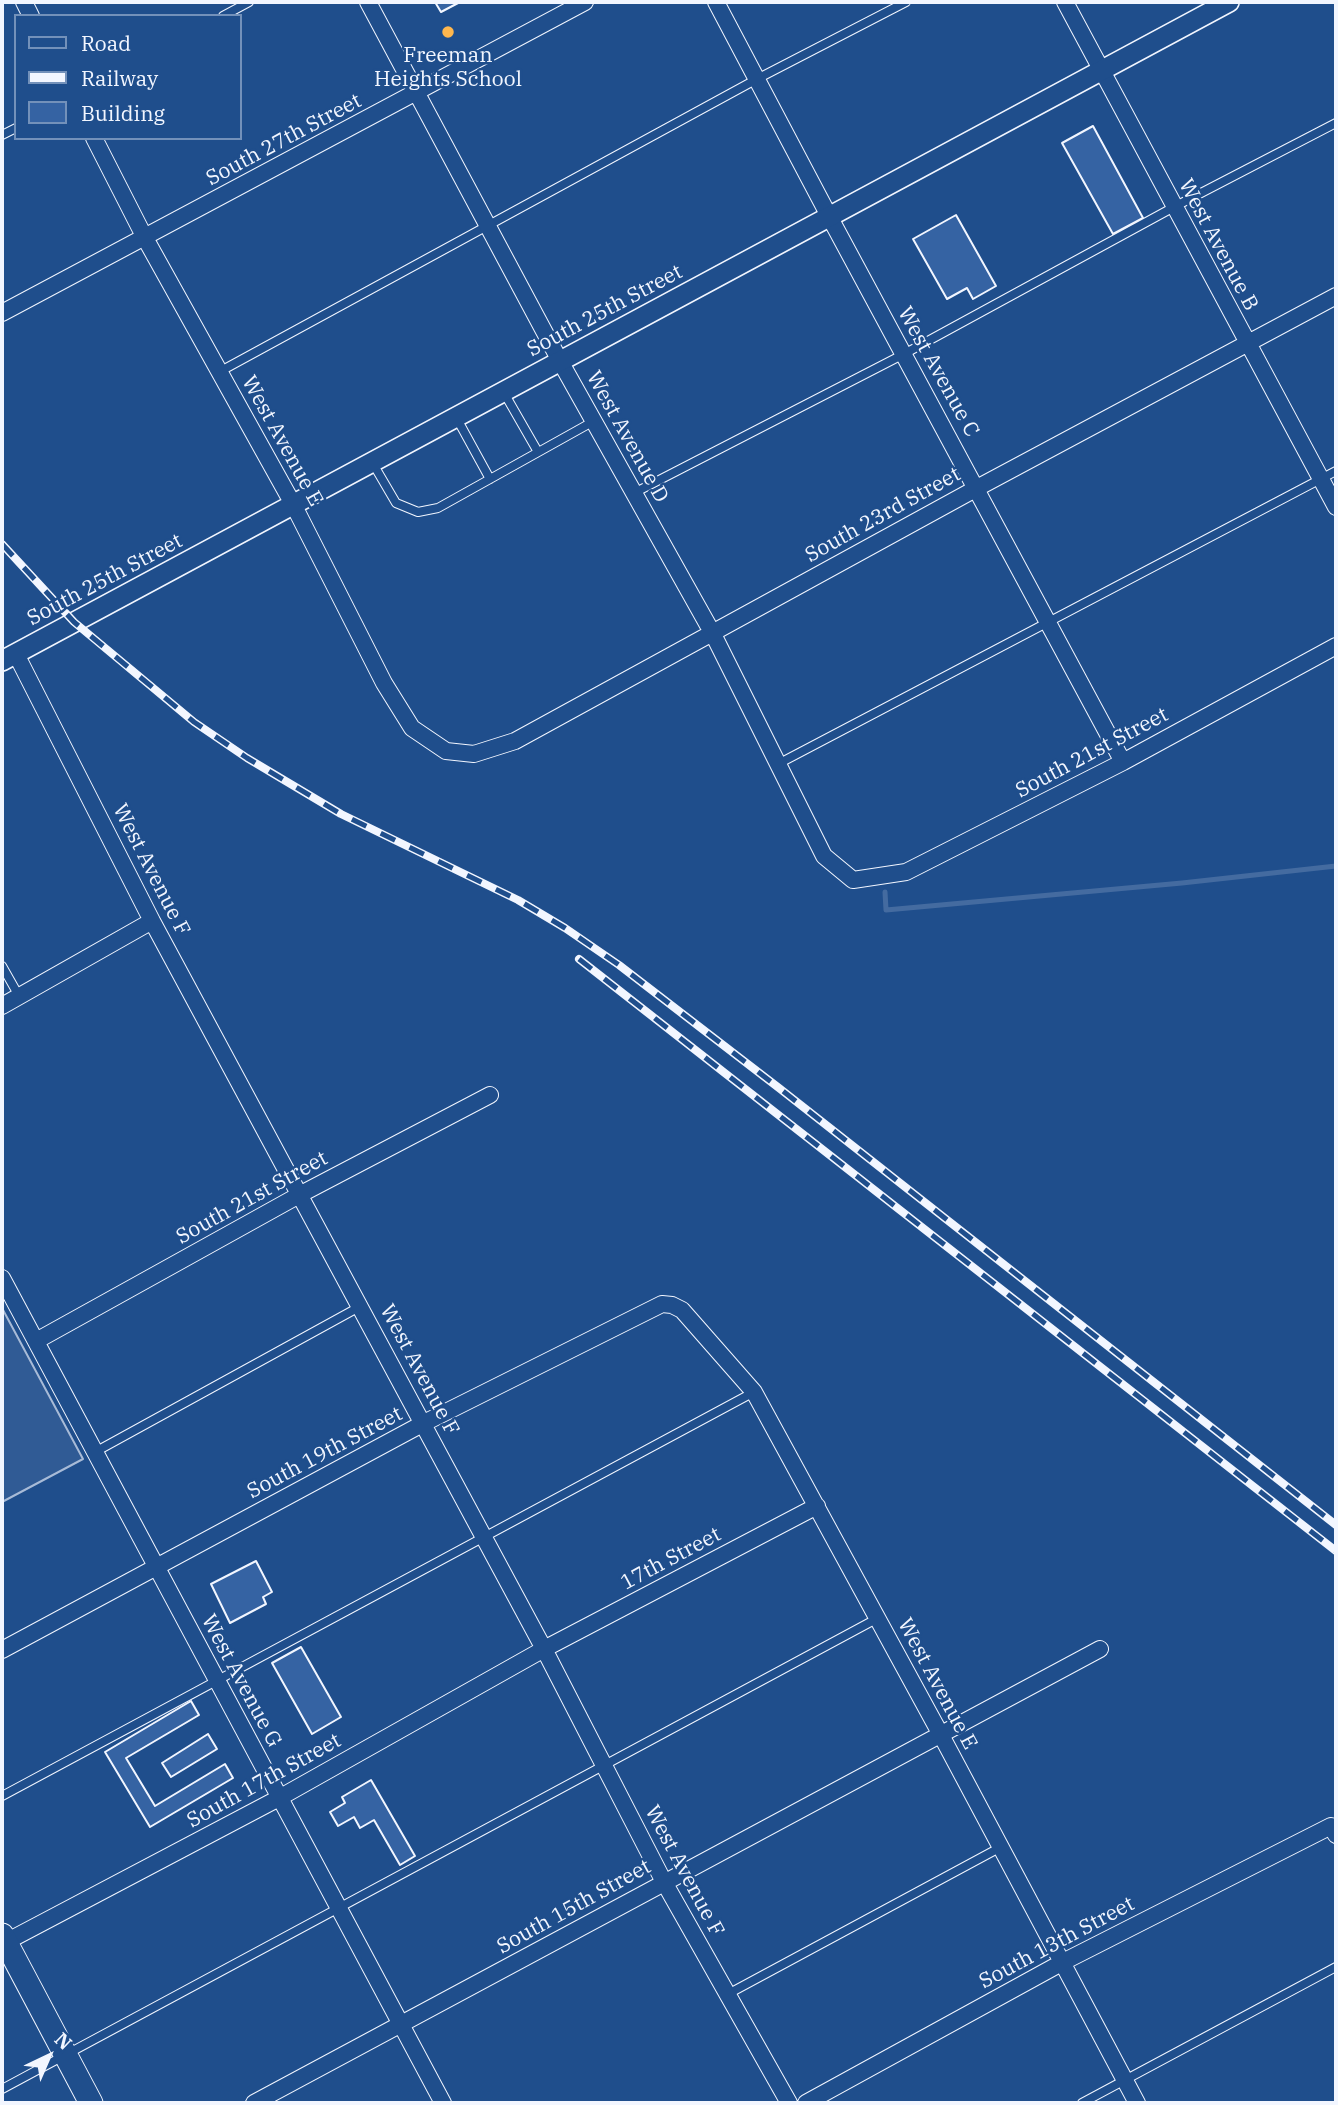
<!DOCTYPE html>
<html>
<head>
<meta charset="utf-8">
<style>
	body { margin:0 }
	#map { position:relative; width:1338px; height:2105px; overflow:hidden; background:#1f4e8c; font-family:"IBM Plex Serif",serif }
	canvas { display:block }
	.frame { position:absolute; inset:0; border:4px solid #f2f6ff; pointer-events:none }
	.legend { position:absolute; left:14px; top:14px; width:228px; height:126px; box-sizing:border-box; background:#1f4e8c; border:2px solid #7391ba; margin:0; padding:9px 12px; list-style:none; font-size:21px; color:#f2f6ff }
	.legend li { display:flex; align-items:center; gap:14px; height:35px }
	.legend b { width:35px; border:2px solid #7391ba }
	.north { position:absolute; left:14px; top:2021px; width:70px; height:70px; -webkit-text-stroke:5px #1f4e8c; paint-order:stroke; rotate:44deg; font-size:19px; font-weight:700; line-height:28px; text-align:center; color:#f2f6ff }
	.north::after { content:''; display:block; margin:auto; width:24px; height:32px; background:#f2f6ff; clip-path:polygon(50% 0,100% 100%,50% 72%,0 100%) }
</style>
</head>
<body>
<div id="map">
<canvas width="1338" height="2105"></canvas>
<div class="frame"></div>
<ul class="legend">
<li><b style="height:9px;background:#1f4e8c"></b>Road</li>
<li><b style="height:9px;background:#f2f6ff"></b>Railway</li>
<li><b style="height:19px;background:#3563a3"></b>Building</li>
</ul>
<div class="north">N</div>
</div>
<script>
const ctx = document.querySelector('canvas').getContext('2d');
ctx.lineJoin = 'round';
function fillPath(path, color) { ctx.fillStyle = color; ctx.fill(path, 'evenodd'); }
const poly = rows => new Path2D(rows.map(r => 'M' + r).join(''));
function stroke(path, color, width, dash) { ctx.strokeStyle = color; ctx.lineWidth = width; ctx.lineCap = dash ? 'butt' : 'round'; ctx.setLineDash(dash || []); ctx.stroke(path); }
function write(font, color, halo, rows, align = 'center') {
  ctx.font = font + ' "IBM Plex Serif",serif'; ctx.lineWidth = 5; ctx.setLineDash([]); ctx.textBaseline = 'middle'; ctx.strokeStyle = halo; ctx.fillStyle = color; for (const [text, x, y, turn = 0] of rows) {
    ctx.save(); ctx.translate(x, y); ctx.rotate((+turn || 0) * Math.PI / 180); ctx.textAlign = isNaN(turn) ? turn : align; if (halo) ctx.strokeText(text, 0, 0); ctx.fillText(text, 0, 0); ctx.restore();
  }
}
const built = poly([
	[2,1308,83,1459,2,1502,2,1308]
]);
fillPath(built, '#305b95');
stroke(built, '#a8bbd7', 2);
stroke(poly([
	[885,892,886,910,1182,883,1336,866]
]), '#446ba0', 5);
const building = poly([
	[435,2,460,2,441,12,435,2],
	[1093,126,1143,218,1113,234,1062,143,1093,126],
	[956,215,996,286,973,299,967,288,947,299,913,239,956,215],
	[256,1561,272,1592,263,1597,266,1604,230,1623,211,1584,256,1561],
	[301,1647,341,1717,312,1734,272,1663,301,1647],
	[191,1701,199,1715,126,1758,155,1806,225,1764,233,1778,150,1827,105,1752,191,1701],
	[208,1734,217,1749,171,1777,162,1763,208,1734],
	[371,1780,415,1856,400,1865,374,1820,360,1828,354,1817,338,1826,330,1812,345,1803,342,1797,371,1780]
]);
fillPath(building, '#3563a3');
stroke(building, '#f2f6ff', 2);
const service = poly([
	[223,16,249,2],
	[2,135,16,128],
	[219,372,757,79,906,2],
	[503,391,538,452],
	[456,417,490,479],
	[372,462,396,503,418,512,438,508,594,421],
	[634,493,904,354,1174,207,1336,123],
	[778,764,1336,471],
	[2,966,19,996],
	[95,1452,361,1306],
	[2,1796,754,1392],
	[728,1994,1001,1847],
	[2,2089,878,1618],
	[1082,2103,1336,1967]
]);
const minor = poly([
	[24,2,31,16],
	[368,2,560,361,713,634,824,856,853,880,906,872,1123,762,1336,646],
	[716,2,829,216,1123,762],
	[1065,2,1336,507],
	[94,138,145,238,293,504,384,683,412,728,446,751,474,754,515,741,977,488,1336,296],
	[2,313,585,2],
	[16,654,152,921,544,1649,664,1882,789,2103],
	[2,1006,152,921],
	[2,1278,443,2103],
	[36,1341,301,1194,490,1095],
	[2,1650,424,1423,662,1304,672,1305,682,1310,754,1392,941,1735,1137,2103],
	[2,1944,279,1798,544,1649,817,1506],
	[254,2103,1100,1649],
	[806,2103,1063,1962,1331,1826,1336,1835]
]);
const tertiary = poly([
	[2,661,1229,2]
]);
const secondary = poly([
	[2,1935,91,2103]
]);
stroke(service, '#f2f6ff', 10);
stroke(minor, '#f2f6ff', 18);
stroke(tertiary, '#f2f6ff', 22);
stroke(secondary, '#f2f6ff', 25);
stroke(service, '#1f4e8c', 8);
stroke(minor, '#1f4e8c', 16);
stroke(tertiary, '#1f4e8c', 19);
stroke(secondary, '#1f4e8c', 23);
const rail = poly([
	[2,544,74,622,194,722,247,758,341,814,518,900,565,928,619,965,779,1088,1336,1525],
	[579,959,1336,1551]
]);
stroke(rail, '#f2f6ff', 8);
stroke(rail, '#1f4e8c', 5, [16]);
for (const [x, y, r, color] of [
	[448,32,7,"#ffb74d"]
]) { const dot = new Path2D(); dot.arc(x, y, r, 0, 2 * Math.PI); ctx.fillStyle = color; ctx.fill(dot); stroke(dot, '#1f4e8c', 2.5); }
write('21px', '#f2f6ff', '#1f4e8c', [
	["Freeman",448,56],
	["Heights School",448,80]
]);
write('21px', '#f2f6ff', '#1f4e8c', [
	["South 27th Street",284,140,-28],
	["West Avenue B",1218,245,62],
	["South 25th Street",605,311,-28],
	["West Avenue C",938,372,61],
	["West Avenue D",627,437,61],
	["West Avenue E",282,441,61],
	["South 23rd Street",883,515,-29],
	["South 25th Street",105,580,-28],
	["South 21st Street",1092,753,-28],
	["West Avenue F",151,870,63],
	["South 21st Street",252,1198,-29],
	["West Avenue F",419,1370,62],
	["South 19th Street",325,1453,-28],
	["17th Street",671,1559,-28],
	["West Avenue G",241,1681,62],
	["West Avenue E",937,1684,62],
	["South 17th Street",264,1781,-29],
	["West Avenue F",684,1871,62],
	["South 15th Street",574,1907,-29],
	["South 13th Street",1057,1943,-28]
]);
</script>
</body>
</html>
